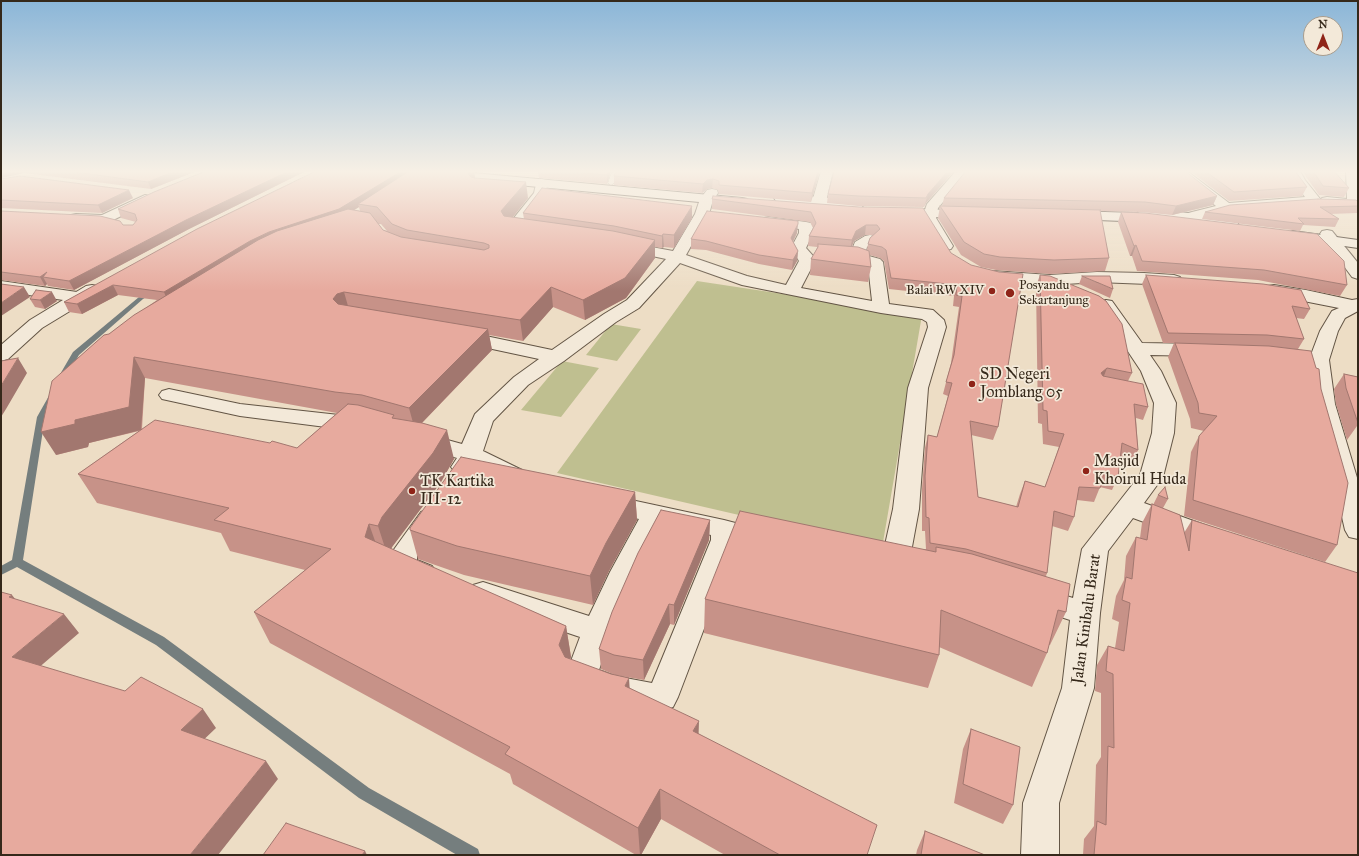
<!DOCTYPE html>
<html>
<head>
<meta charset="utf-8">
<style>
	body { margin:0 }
	#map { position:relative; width:1359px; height:856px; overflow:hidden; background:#edddc5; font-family:"IM FELL Great Primer",serif }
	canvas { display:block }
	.frame { position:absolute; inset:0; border:2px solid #35281a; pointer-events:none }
	.north { position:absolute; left:1303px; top:16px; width:40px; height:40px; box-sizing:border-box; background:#f3e9d9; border:1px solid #a79c8d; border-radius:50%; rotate:0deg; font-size:11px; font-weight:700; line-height:16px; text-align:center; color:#35281a }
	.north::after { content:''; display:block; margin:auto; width:14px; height:18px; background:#8f2418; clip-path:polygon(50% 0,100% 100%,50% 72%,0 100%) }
</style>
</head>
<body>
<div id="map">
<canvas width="1359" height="856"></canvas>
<div class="frame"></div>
<div class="north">N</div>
</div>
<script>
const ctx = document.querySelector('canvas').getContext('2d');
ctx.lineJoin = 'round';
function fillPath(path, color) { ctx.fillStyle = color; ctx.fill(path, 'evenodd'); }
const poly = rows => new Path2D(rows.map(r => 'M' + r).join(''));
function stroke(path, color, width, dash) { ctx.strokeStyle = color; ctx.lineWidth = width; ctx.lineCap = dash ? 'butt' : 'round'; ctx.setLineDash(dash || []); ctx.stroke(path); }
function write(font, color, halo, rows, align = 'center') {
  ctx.font = font + ' "IM FELL Great Primer",serif'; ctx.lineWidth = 3.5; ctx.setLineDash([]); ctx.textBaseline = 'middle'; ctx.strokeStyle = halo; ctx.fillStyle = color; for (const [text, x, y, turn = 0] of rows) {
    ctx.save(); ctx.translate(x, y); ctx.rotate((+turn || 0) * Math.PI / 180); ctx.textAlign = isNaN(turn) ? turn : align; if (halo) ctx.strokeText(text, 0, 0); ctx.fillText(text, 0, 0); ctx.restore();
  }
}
fillPath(poly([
	[697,281,922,315,882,548,557,473],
	[611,324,641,329,617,361,586,355],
	[562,361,599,368,561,417,521,410]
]), '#bfbf90');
fillPath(poly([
	[151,290,153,291,153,293,143,299,79,355,66,378,60,378,59,376,73,352,139,297,151,290],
	[53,393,57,396,45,417,23,560,164,637,369,788,478,849,480,855,457,855,359,798,156,645,17,567,1,575,1,566,12,560,37,417,50,394,53,393]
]), '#757e7e');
const service = poly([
	[612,171,618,171,614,183,611,185,608,183,612,171]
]);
const minor = poly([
	[821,171,833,171,826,202,824,205,819,206,814,205,812,202,821,171],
	[956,171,969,171,938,208,936,218,953,246,951,249,946,250,941,249,922,218,927,204,956,171],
	[1173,171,1187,171,1229,203,1305,197,1293,181,1288,171,1300,171,1305,180,1321,200,1319,203,1314,204,1227,211,1177,224,1172,223,1170,220,1172,217,1216,206,1173,171],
	[1346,171,1358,171,1358,206,1354,207,1322,204,1320,201,1322,198,1327,197,1347,199,1346,171],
	[541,179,545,180,547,183,546,194,521,226,533,229,535,232,533,235,528,236,507,232,505,229,534,193,537,180,541,179],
	[712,189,717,190,718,193,713,200,709,214,686,255,747,276,786,285,799,261,791,248,799,233,799,229,769,225,764,224,762,221,764,218,769,217,806,222,811,223,813,226,813,233,806,248,814,257,815,261,801,288,872,301,868,265,852,260,849,257,855,242,865,236,870,235,875,236,877,239,867,247,865,255,880,259,883,262,889,304,933,310,944,320,946,327,928,388,919,509,909,563,905,570,895,573,885,570,881,563,893,509,908,388,928,327,927,322,922,319,881,313,742,285,680,263,639,308,616,322,564,361,528,385,493,421,483,451,522,470,526,475,522,480,514,483,506,480,475,466,471,472,463,475,455,472,451,467,457,458,414,445,411,440,414,435,422,433,462,444,475,414,514,377,539,359,455,341,453,337,455,333,462,331,552,350,604,314,627,300,666,259,620,249,618,246,620,243,625,242,673,251,695,214,700,199,707,190,712,189],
	[145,195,150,196,152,199,150,202,109,222,76,222,71,221,69,218,71,215,76,214,102,215,145,195],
	[1327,230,1332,231,1358,263,1358,279,1352,277,1320,234,1322,231,1327,230],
	[993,271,1050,275,1097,272,1144,273,1174,275,1180,277,1182,280,1180,283,1174,285,1097,282,1050,285,987,279,985,276,987,273,993,271],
	[1,281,77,292,83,293,85,297,83,301,77,302,1,291,1,281],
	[1274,285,1306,290,1352,300,1358,299,1358,311,1345,318,1338,331,1329,360,1335,404,1358,481,1358,539,1349,537,1345,530,1329,461,1313,404,1309,360,1320,331,1332,311,1339,308,1268,294,1266,290,1268,286,1274,285],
	[1106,300,1112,301,1142,343,1202,344,1209,346,1211,350,1209,354,1202,356,1150,355,1161,371,1176,403,1174,433,1163,477,1144,503,1224,532,1228,539,1224,546,1215,548,1133,518,1108,551,1100,613,1094,688,1059,803,1059,855,1021,855,1023,803,1062,688,1070,620,1027,606,1023,598,1027,590,1037,587,1073,598,1082,549,1140,475,1152,433,1154,403,1141,371,1097,305,1100,301,1106,300],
	[169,389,240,404,357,417,365,419,368,424,365,429,357,431,240,416,162,399,159,395,162,391,169,389],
	[608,495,724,520,770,532,774,539,770,546,761,548,737,542,678,697,673,707,662,711,654,712,614,704,570,687,565,677,580,637,473,601,469,593,473,585,483,582,589,616,610,572,639,519,599,510,596,504,599,498,608,495],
	[662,525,711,535,711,540,652,683,615,676,599,670,612,631,638,572,662,525],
	[430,509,439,512,443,518,417,556,417,560,432,566,436,573,432,580,422,583,397,574,389,562,390,555,421,512,430,509]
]);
const tertiary = poly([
	[92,285,98,286,100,290,98,294,42,328,8,359,1,361,1,345,30,320,86,286,92,285]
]);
const secondary = poly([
	[405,171,452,171,742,198,747,199,749,202,747,205,742,206,411,175,407,174,405,171],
	[781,194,857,200,862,201,864,204,862,207,857,208,776,201,774,198,776,195,781,194],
	[1145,208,1232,218,1237,219,1239,222,1237,225,1232,226,1156,217,1155,221,1150,222,1070,219,1065,218,1063,215,1065,212,1070,211,1139,213,1138,212,1140,209,1145,208],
	[896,209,968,210,973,211,975,214,973,217,968,218,891,216,889,213,891,210,896,209],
	[1293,231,1358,240,1358,248,1288,238,1286,235,1288,232,1293,231]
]);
stroke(service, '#635545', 1);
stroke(minor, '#635545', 2);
stroke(tertiary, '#635545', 2);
stroke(secondary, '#35281a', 2);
fillPath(service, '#f3e9d9');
fillPath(minor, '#f3e9d9');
fillPath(tertiary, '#f3e9d9');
fillPath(secondary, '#f3e9d9');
fillPath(poly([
	[1,171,197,171,151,189,24,173,1,178],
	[206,171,306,171,189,229,74,290,48,286,47,284,45,286,1,280,1,211,123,225,133,225,136,222,121,218,118,209],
	[409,171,474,171,475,178,528,198,513,217,524,219,523,213,692,218,674,248,664,247,662,248,655,247,655,258,626,298,585,320,553,307,523,341,489,335,492,350,422,423,454,459,441,482,392,547,391,549,566,626,571,657,570,659,630,688,698,733,867,855,725,855,661,819,641,855,636,855,513,784,510,774,270,643,254,612,305,570,230,551,221,533,97,503,78,474,139,431,89,443,88,447,56,455,109,334,157,300,118,295,82,314,69,312,64,302],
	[359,207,360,211,354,210],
	[378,224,381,224,387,231,383,230],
	[145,378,337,413,297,448,142,429],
	[538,171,611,171,607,184,539,178],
	[820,171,811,202,719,194,718,190,712,188,707,189,702,193,614,185,614,176],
	[954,171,926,203,924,207,858,206,827,203,828,194],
	[1190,171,1295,171,1307,187,1302,196,1229,201],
	[1302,171,1335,171,1335,172,1349,188,1344,197,1319,195],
	[1,179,133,198,102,213,1,208],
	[1217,196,1213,205,1172,215,1141,212,1100,211,1100,212,1109,258,1105,271,1050,274,996,270,981,267,961,255,938,218,940,206,942,206,944,198],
	[712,199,859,207,951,253,998,427,993,440,971,435,978,497,1016,507,1020,494,1025,481,1045,487,1059,447,1043,444,1042,424,1038,423,1036,286,1040,275,1132,373,1128,381,1148,407,1143,420,1136,418,1138,450,1132,463,1120,457,1118,477,1112,490,1100,487,1094,502,1077,500,1074,517,1068,531,1052,526,1047,573,1046,576,1066,612,1050,645,1049,645,1047,653,1032,687,939,647,939,655,928,688,704,633,705,599,926,549,925,531,922,531,922,489,925,448,928,435,937,437,948,396,943,394,951,363,959,307,953,306,954,296,889,289,884,261,880,258,870,255,871,267,868,282,810,275,811,259,817,248,817,247,808,246,809,236,813,228,810,222,712,209],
	[865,235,874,235,868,244,867,250,852,247,854,241],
	[1358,202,1358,211,1357,213,1330,214,1339,219,1335,227,1303,225,1300,231,1202,219,1205,212],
	[1121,212,1347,285,1340,296,1258,280,1137,271,1132,256,1130,256,1118,222],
	[797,233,793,242,798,251,797,261,792,270,759,264,706,250,691,249,691,239],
	[1146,275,1310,309,1304,319,1296,318,1304,339,1298,349,1337,545,1325,562,1184,516,1191,452,1199,436,1204,431,1191,428,1190,419,1168,357,1174,343,1163,343,1142,284],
	[1082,276,1113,289,1110,298,1079,284],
	[30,299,57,301,45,309,35,307],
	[1344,374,1358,377,1358,432,1357,426,1347,440,1336,404,1334,389],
	[635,492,637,520,609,571,593,605,464,575,418,559,410,530],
	[1158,495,1168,499,1163,508,1184,533,1192,520,1358,855,1083,855,1084,839,1094,826,1096,765,1101,757,1101,693,1095,691,1097,665,1108,646,1115,648,1119,622,1112,619,1116,596,1124,580,1126,556,1136,537,1140,538,1142,523,1152,504,1153,505],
	[710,520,709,540,674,625,670,624,644,680,615,675,601,669,599,649],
	[971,729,1013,805,1003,824,954,803,963,749],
	[925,831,985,855,916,855,917,850]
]), '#c79288');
fillPath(poly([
	[1,171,24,171,24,173,1,178],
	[175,171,197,171,151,189,148,182],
	[289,171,306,171,189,229,74,290,69,281,186,220],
	[402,171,407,171,408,176,358,204,359,207,341,218,168,302,164,292,250,241],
	[469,171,474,171,476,184,468,174],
	[608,171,611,171,607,184,607,175],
	[818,171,820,171,811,202,812,193],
	[948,171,954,171,926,203,924,207,928,194],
	[713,179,712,188,707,189,702,193,703,184,707,180],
	[526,182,528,198,504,228,501,211],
	[129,190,133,198,102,213,98,205],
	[1217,196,1213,205,1172,215,1176,206],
	[692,206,692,218,674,248,674,235],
	[798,224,797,233,790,247,791,238],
	[866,225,865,235,854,241,850,250,852,240,856,231],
	[663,234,664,247,662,248,662,236],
	[655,240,655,258,626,298,585,320,583,300],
	[1136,245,1132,256,1130,256,1134,246],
	[798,251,797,261,792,270,793,260],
	[47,272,43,277,47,284,45,286,40,277],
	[113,285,118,295,82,314,77,304],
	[24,287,30,297,1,316,1,303],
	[551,287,553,307,523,341,520,320],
	[52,292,57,301,45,309,40,300],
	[344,292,350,313,343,314,333,299,337,294],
	[488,329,492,350,415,430,409,408],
	[134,357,145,378,141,430,89,443,88,447,56,455,41,432,75,420],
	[18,358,27,373,6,409,1,417,1,386],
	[1107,368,1102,381,1101,373],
	[447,430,454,459,441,482,392,547,388,557,378,526,382,517],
	[635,492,637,520,609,571,593,605,590,576,606,543],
	[710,520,709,540,674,625,674,605],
	[369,524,380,555,365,537],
	[12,595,27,614,9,597],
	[669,604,670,624,644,680,643,660],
	[64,614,79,633,29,676,12,657],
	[566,626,571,657,564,676,559,645],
	[629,678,631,709,625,686],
	[203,709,216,728,195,748,181,730],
	[699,721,698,752,693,731],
	[266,761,278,779,218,855,190,855],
	[660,789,661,819,641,855,640,855,638,828],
	[365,851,367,855,362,855]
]), '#a2776f');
const building = poly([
	[67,171,175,171,148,182,67,171],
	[206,171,289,171,186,220,69,281,43,277,47,272,40,277,1,272,1,211,100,216,120,221,123,225,133,225,137,220,135,214,118,209,154,192,206,171],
	[316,171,402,171,339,209,269,232,250,241,164,292,113,285,77,304,64,302,197,229,316,171],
	[409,171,469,171,468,174,471,177,475,178,526,182,501,211,504,216,613,231,655,240,625,278,583,300,551,287,520,320,344,292,337,294,333,299,338,304,488,329,409,408,362,395,335,392,134,357,129,407,75,420,75,424,41,432,52,381,104,335,109,334,134,315,258,240,277,231,348,209,370,213,383,230,401,237,484,250,489,248,489,245,484,243,407,230,392,224,377,207,358,204,409,171],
	[562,171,608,171,607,175,562,171],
	[616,171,818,171,812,193,719,185,719,181,713,179,707,180,703,184,614,176,616,171],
	[834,171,948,171,928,194,926,198,859,196,828,194,834,171],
	[966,171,1185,171,1217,196,1176,206,1145,202,944,198,966,171],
	[1205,171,1295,171,1307,187,1234,192,1205,171],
	[1313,171,1334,171,1349,188,1323,186,1313,171],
	[20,176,129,190,98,205,1,200,1,179,20,176],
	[542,188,692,206,674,235,663,234,662,236,614,226,523,213,542,188],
	[713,196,859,207,923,208,951,253,971,265,999,272,1023,274,998,427,970,421,978,497,1018,507,1025,481,1045,487,1064,434,1048,431,1047,411,1043,410,1040,275,1050,276,1099,296,1106,301,1122,324,1132,373,1107,368,1101,373,1103,376,1143,384,1148,407,1134,404,1138,450,1122,443,1118,477,1104,473,1100,488,1079,487,1074,517,1054,511,1047,573,966,549,930,543,929,518,926,517,925,476,928,435,937,437,952,383,946,382,954,355,962,296,956,295,957,285,891,278,886,250,882,247,868,244,870,238,880,229,877,225,866,225,856,231,852,240,809,236,816,223,811,212,712,199,713,196],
	[1318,199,1356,200,1358,202,1358,206,1320,207,1339,219,1298,218,1304,224,1205,212,1230,205,1318,199],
	[940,206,1101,210,1100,210,1109,258,1054,260,1000,257,984,254,964,242,940,206],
	[707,211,798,221,798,224,791,238,798,251,793,260,759,255,706,241,691,239,707,211],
	[1121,212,1145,213,1317,234,1344,261,1347,285,1264,270,1142,261,1136,245,1134,246,1121,212],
	[818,244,858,247,869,251,871,267,811,259,818,247,818,244],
	[1146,275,1263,284,1301,290,1310,309,1292,306,1304,339,1267,335,1168,333,1146,275],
	[1082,276,1110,276,1113,289,1082,276],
	[1,284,24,287,1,303,1,284],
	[36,290,52,292,40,300,30,299,36,290],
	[1175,343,1269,346,1311,351,1316,368,1319,369,1321,389,1348,483,1337,545,1193,500,1199,436,1217,416,1199,413,1198,403,1175,343],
	[18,358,1,386,1,361,18,358],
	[1344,374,1358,377,1358,423,1346,388,1344,374],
	[348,404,358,405,394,415,392,418,422,423,447,430,433,453,382,517,378,526,369,524,365,537,566,626,559,645,565,657,611,674,629,678,625,686,699,721,693,731,877,825,867,855,780,855,660,789,638,828,505,754,510,747,254,612,331,549,214,520,229,508,78,474,155,420,270,443,272,441,297,448,348,404],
	[461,457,635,492,606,543,590,576,457,546,410,530,410,528,461,457],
	[1165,487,1168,499,1158,495,1165,487],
	[1152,504,1180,515,1189,551,1192,520,1358,573,1358,855,1094,855,1097,821,1106,825,1108,746,1114,748,1113,674,1106,671,1108,646,1124,651,1130,603,1122,600,1126,577,1132,579,1136,537,1147,540,1152,504],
	[661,510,710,520,674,605,669,604,643,660,614,655,599,649,612,612,638,553,661,510],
	[740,511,936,552,936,547,972,554,1070,584,1066,612,1058,610,1047,653,941,610,939,655,705,599,740,511],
	[1,592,12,595,9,597,64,614,12,657,125,691,141,677,203,709,181,730,266,761,190,855,1,855,1,592],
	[971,729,1020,747,1013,805,963,784,971,729],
	[286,823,365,851,362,855,263,855,286,823],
	[925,831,985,855,921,855,925,831]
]);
fillPath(building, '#e7aa9e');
stroke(building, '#a2776f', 1);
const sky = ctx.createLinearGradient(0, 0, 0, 291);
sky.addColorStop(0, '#8bb6d8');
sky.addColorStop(0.59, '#f7f0e5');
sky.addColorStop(1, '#f7f0e500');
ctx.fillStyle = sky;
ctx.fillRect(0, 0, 1359, 291);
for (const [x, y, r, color] of [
	[992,291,4,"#8f2418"],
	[1010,293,5,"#8f2418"],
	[972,384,4,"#8f2418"],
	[1086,471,4,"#8f2418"],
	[412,491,4,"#8f2418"]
]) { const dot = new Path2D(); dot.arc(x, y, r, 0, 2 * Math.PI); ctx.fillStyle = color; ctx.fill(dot); stroke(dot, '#f3e9d9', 1.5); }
write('13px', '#35281a', '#f3e9d9', [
	["Posyandu",1019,286],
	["Sekartanjung",1019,301],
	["Balai RW XIV",984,291,"right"]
], 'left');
write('16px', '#35281a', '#f3e9d9', [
	["SD Negeri",980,375],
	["Jomblang 05",980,393],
	["Masjid",1094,462],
	["Khoirul Huda",1094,480],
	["TK Kartika",420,482],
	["III-12",420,500]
], 'left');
write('16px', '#35281a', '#f3e9d9', [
	["Jalan Kinibalu Barat",1087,619,-82]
]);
</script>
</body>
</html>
